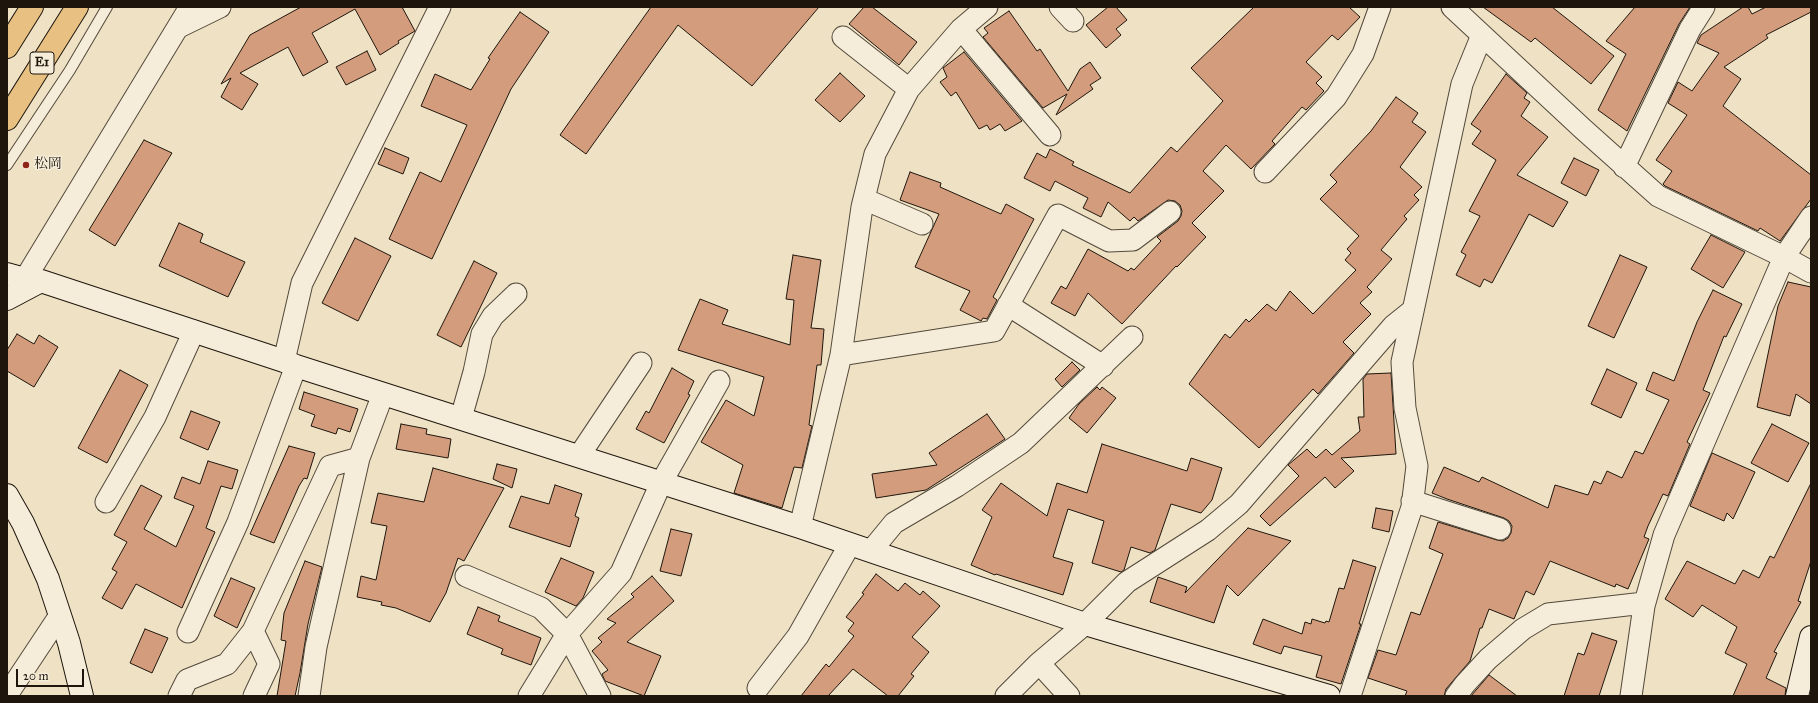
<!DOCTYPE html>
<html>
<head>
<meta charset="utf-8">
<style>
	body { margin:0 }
	#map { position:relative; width:1818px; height:703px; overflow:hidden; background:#efe1c4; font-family:"IM FELL Great Primer",serif }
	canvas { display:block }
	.frame { position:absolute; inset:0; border:8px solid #1e160d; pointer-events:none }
	.scale { position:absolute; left:16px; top:669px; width:68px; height:18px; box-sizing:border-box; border:2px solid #1e160d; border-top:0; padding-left:5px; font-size:12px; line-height:14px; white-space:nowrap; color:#1e160d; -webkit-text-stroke:3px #f5ecd9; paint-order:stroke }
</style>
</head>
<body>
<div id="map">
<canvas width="1818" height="703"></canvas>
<div class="frame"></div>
<div class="scale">20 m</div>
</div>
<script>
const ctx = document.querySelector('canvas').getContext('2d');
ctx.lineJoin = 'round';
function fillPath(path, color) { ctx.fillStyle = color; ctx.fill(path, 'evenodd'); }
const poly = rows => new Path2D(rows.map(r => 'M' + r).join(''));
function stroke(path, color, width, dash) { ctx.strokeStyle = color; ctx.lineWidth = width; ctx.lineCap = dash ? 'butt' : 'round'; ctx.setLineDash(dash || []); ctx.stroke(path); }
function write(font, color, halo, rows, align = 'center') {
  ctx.font = font + ' "IM FELL Great Primer","Noto Serif JP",serif'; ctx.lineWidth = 3; ctx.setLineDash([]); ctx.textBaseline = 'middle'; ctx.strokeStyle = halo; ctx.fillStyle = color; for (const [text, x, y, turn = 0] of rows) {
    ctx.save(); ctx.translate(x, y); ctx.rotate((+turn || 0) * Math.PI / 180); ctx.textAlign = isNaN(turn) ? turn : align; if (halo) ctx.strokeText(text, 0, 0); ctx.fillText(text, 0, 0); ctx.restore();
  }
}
const building = poly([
	[301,7,402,7,415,31,398,41,399,43,380,55,355,9,312,33,328,62,303,76,288,47,240,73,258,84,242,110,221,97,231,78,221,84,250,35,301,7],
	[651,7,819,7,752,86,678,25,586,154,560,135,651,7],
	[864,7,872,7,917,42,899,65,849,24,864,7],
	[1108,7,1116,7,1127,20,1116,29,1121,35,1106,48,1086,25,1108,7],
	[1254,7,1349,7,1360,17,1338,40,1332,35,1306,62,1322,77,1316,83,1324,91,1306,110,1302,107,1272,141,1275,144,1251,169,1226,145,1203,171,1224,191,1192,223,1206,237,1177,267,1176,266,1122,324,1088,293,1075,316,1051,303,1061,286,1066,289,1088,249,1128,271,1131,268,1134,270,1161,241,1157,237,1178,221,1181,216,1182,211,1180,205,1175,201,1168,200,1138,221,1134,217,1130,221,1108,202,1101,217,1083,208,1088,198,1055,181,1050,191,1024,178,1037,153,1046,158,1050,149,1074,162,1072,165,1130,193,1171,147,1177,152,1223,101,1191,68,1254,7],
	[1483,7,1552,7,1614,56,1591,84,1535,38,1531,42,1483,7],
	[1635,7,1690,7,1679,24,1627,131,1598,110,1626,54,1606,41,1635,7],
	[1743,7,1748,7,1752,14,1766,7,1811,7,1811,12,1766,35,1768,38,1724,67,1741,79,1723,106,1811,175,1811,199,1780,241,1760,228,1758,231,1665,186,1663,184,1672,171,1656,160,1687,115,1668,103,1678,82,1692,91,1719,53,1697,43,1701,35,1743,7],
	[1009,11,1037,51,1040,49,1068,91,1080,69,1090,62,1101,78,1090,85,1093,89,1056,115,1067,94,1043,108,983,37,988,33,984,28,1009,11],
	[520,12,549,32,511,89,432,259,389,239,420,172,441,182,467,125,421,106,435,74,471,90,490,59,488,58,520,12],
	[367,51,376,70,346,85,336,67,367,51],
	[964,52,1022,121,1005,131,1000,124,990,130,987,125,979,129,956,92,951,96,940,82,947,77,943,68,964,52],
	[840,73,865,96,840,122,815,100,840,73],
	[1506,74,1527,93,1524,98,1530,102,1521,116,1548,137,1517,175,1568,202,1553,227,1529,214,1492,283,1484,279,1480,287,1456,275,1466,255,1461,252,1480,216,1469,211,1496,160,1472,144,1481,131,1471,124,1506,74],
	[1396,97,1418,113,1412,122,1426,132,1400,167,1422,187,1414,195,1419,200,1404,216,1407,219,1381,250,1392,259,1367,287,1372,292,1360,303,1371,314,1343,342,1354,353,1318,394,1313,389,1259,448,1189,384,1225,334,1230,338,1246,319,1249,322,1267,304,1276,311,1290,291,1313,314,1356,270,1345,260,1351,253,1347,249,1359,236,1320,199,1337,182,1330,175,1371,131,1396,97],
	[144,140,172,153,115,246,89,230,144,140],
	[385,148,409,158,403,174,378,164,385,148],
	[1574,158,1599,170,1586,196,1561,183,1574,158],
	[910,172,941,183,940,187,1001,214,1006,204,1034,219,993,297,997,300,987,319,983,318,981,321,960,310,970,291,915,267,939,214,900,200,910,172],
	[179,223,203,234,200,242,245,262,228,297,159,266,179,223],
	[1711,235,1745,252,1723,288,1691,269,1711,235],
	[355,238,391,256,358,321,322,303,355,238],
	[793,255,821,260,811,328,824,329,821,365,817,365,809,425,812,426,802,468,794,467,782,508,734,493,743,465,701,442,726,400,754,416,764,377,678,350,700,299,728,310,722,324,790,345,794,300,786,299,793,255],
	[1620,255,1647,267,1614,338,1588,326,1620,255],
	[474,261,497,273,461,347,437,335,474,261],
	[1788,282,1811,287,1811,404,1796,394,1790,416,1757,407,1778,306,1788,282],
	[1713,290,1742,304,1726,337,1724,336,1703,390,1710,393,1687,442,1690,444,1668,496,1663,494,1648,526,1644,537,1649,539,1628,589,1616,584,1615,587,1550,561,1534,595,1526,591,1514,619,1489,609,1482,628,1480,628,1470,661,1446,689,1444,696,1405,696,1407,691,1368,678,1378,650,1396,655,1411,612,1420,615,1443,554,1429,548,1438,522,1497,540,1503,541,1508,538,1511,533,1512,526,1509,521,1504,518,1447,499,1432,493,1444,467,1479,482,1482,477,1548,508,1555,485,1588,495,1594,481,1601,484,1607,471,1622,478,1635,451,1643,454,1669,400,1646,390,1653,372,1674,381,1697,322,1713,290],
	[17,334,34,344,39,335,58,347,34,387,7,371,7,350,17,334],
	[1072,362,1080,370,1062,387,1055,379,1072,362],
	[672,368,694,381,688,394,690,395,664,443,636,429,646,411,649,413,672,368],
	[1607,369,1637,383,1621,418,1591,404,1607,369],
	[120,370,148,385,107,463,78,448,120,370],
	[1391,373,1396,454,1341,458,1354,471,1335,488,1325,477,1270,526,1260,516,1299,476,1288,465,1307,449,1316,458,1326,449,1332,455,1360,431,1358,417,1364,417,1363,379,1367,374,1391,373],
	[1097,387,1100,390,1102,387,1116,398,1087,433,1069,418,1079,404,1097,387],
	[304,392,358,409,350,432,338,428,336,434,311,426,315,415,299,409,304,392],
	[191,411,220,422,208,450,180,438,191,411],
	[987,414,1005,439,926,490,876,498,872,474,937,465,929,453,987,414],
	[401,424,427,429,426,434,451,439,448,458,396,449,401,424],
	[1772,424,1809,443,1788,482,1751,463,1772,424],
	[1102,444,1187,471,1191,458,1222,468,1212,500,1201,513,1171,504,1155,550,1150,553,1131,547,1124,570,1121,572,1092,563,1104,521,1068,509,1053,557,1073,563,1063,595,996,574,995,575,971,565,992,517,982,510,1001,483,1047,516,1057,483,1087,493,1102,444],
	[289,446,315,453,307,479,304,478,299,486,274,543,250,534,289,446],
	[1712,453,1755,472,1733,519,1727,513,1724,521,1690,506,1712,453],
	[208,461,238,470,232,489,221,486,206,528,215,532,182,608,136,584,122,609,102,598,117,572,112,569,127,542,114,535,141,485,162,496,144,529,176,547,194,506,174,498,182,477,200,484,208,461],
	[497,464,517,469,512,488,493,479,497,464],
	[433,468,504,488,464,561,458,558,446,593,430,622,396,608,381,605,382,602,357,597,361,576,376,580,387,526,371,523,378,493,424,502,433,468],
	[1811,483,1811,561,1798,601,1801,602,1774,652,1777,653,1766,678,1786,688,1785,696,1733,696,1747,664,1725,653,1737,627,1702,605,1693,617,1665,599,1687,561,1735,584,1743,570,1759,578,1770,556,1774,558,1811,483],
	[555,485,582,494,575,516,579,518,570,547,509,527,521,496,549,504,555,485],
	[1376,508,1393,511,1389,532,1372,528,1376,508],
	[1248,528,1291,541,1238,596,1227,585,1214,623,1150,602,1158,577,1187,587,1185,593,1248,528],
	[671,529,692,534,681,576,660,571,671,529],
	[561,558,594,572,583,598,576,606,545,592,561,558],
	[1353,560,1376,567,1359,624,1361,624,1341,684,1316,677,1322,656,1284,646,1281,654,1253,644,1263,619,1302,634,1305,622,1311,624,1312,619,1325,623,1326,621,1329,622,1339,588,1344,589,1353,560],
	[305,561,322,567,308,624,300,673,295,696,277,696,286,641,281,640,284,613,305,561],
	[876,574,898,591,905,583,920,595,923,591,940,606,912,637,929,652,911,674,914,676,898,696,888,696,853,669,828,696,801,696,826,664,829,667,854,636,848,631,854,623,846,617,864,594,862,593,876,574],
	[652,576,674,601,627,642,661,656,644,696,605,681,602,674,608,670,592,651,602,642,598,638,616,623,607,619,634,597,631,594,652,576],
	[231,578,255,588,237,628,214,616,231,578],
	[478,607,500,616,498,621,541,638,531,665,501,654,503,649,467,634,478,607],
	[145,629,168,638,152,673,130,663,145,629],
	[1592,633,1617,641,1599,696,1564,696,1578,653,1584,655,1592,633],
	[1489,675,1517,696,1471,696,1489,675]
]);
fillPath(building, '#d39c7c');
stroke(building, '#1e160d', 1);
const lane = poly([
	[7,165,70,70,107,7]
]);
const street = poly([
	[1060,7,1073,21],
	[1452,7,1583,129,1658,196,1784,257,1811,272],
	[179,27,220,7],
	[961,29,1050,135],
	[843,37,909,89],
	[1624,167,1690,29,1704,7],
	[1265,172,1336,97,1363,54,1380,7],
	[864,199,922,224],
	[25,279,190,7],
	[1008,305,1103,366],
	[841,355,994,331,1058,215,1109,241,1133,240,1170,212],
	[284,361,302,283,440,7],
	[461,418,474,372,482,334,493,316,516,294],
	[579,456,641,363],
	[1412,501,1500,529],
	[106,502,155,417,194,331],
	[800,527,841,355,862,207,875,154,909,89,961,29,987,7],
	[871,551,894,523,957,486,1021,443,1132,337],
	[466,576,541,608,567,634,600,696],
	[253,631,269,664,254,696],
	[188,632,238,522,296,366],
	[1039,663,1069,696],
	[758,688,798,636,850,544],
	[7,695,60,615],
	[179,696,187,680,227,664,253,631,330,466,359,458,383,394],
	[309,696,316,647,359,458],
	[529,696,567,634,621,573,661,483,719,381],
	[1006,696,1039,663,1085,624,1127,582,1208,530,1239,504,1393,326,1413,310],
	[1350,696,1412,507,1417,466,1405,408,1402,362,1462,84,1482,35],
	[1456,696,1465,684,1488,659,1523,629,1548,614,1644,603],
	[1631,696,1644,606,1664,535,1784,257,1811,217]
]);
const secondary = poly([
	[7,274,25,279,41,281,284,361,296,366,800,527,1085,624,1329,696],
	[7,299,41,281],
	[7,495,23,523,48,579,69,643,82,696],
	[1797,696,1811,637]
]);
const highway = poly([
	[7,47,32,7],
	[7,119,77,7]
]);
stroke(lane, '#52493b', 12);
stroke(street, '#52493b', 23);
stroke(secondary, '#1e160d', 24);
stroke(highway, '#1e160d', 24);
stroke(lane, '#f5ecd9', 10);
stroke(street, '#f5ecd9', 21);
stroke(secondary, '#f5ecd9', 22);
stroke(highway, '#e8c082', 22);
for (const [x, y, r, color] of [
	[26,165,4,"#8f2418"]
]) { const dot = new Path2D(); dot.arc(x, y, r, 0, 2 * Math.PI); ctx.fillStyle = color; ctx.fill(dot); stroke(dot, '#f5ecd9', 1.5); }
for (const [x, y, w] of [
	[42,63,24]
]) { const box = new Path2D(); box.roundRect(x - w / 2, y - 11, w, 22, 3); ctx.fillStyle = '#f5ecd9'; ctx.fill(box); stroke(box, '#1e160d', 1); }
write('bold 13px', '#1e160d', null, [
	["E1",42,63]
]);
write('14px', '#1e160d', '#f5ecd9', [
	["松岡",34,165]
], 'left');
</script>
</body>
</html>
